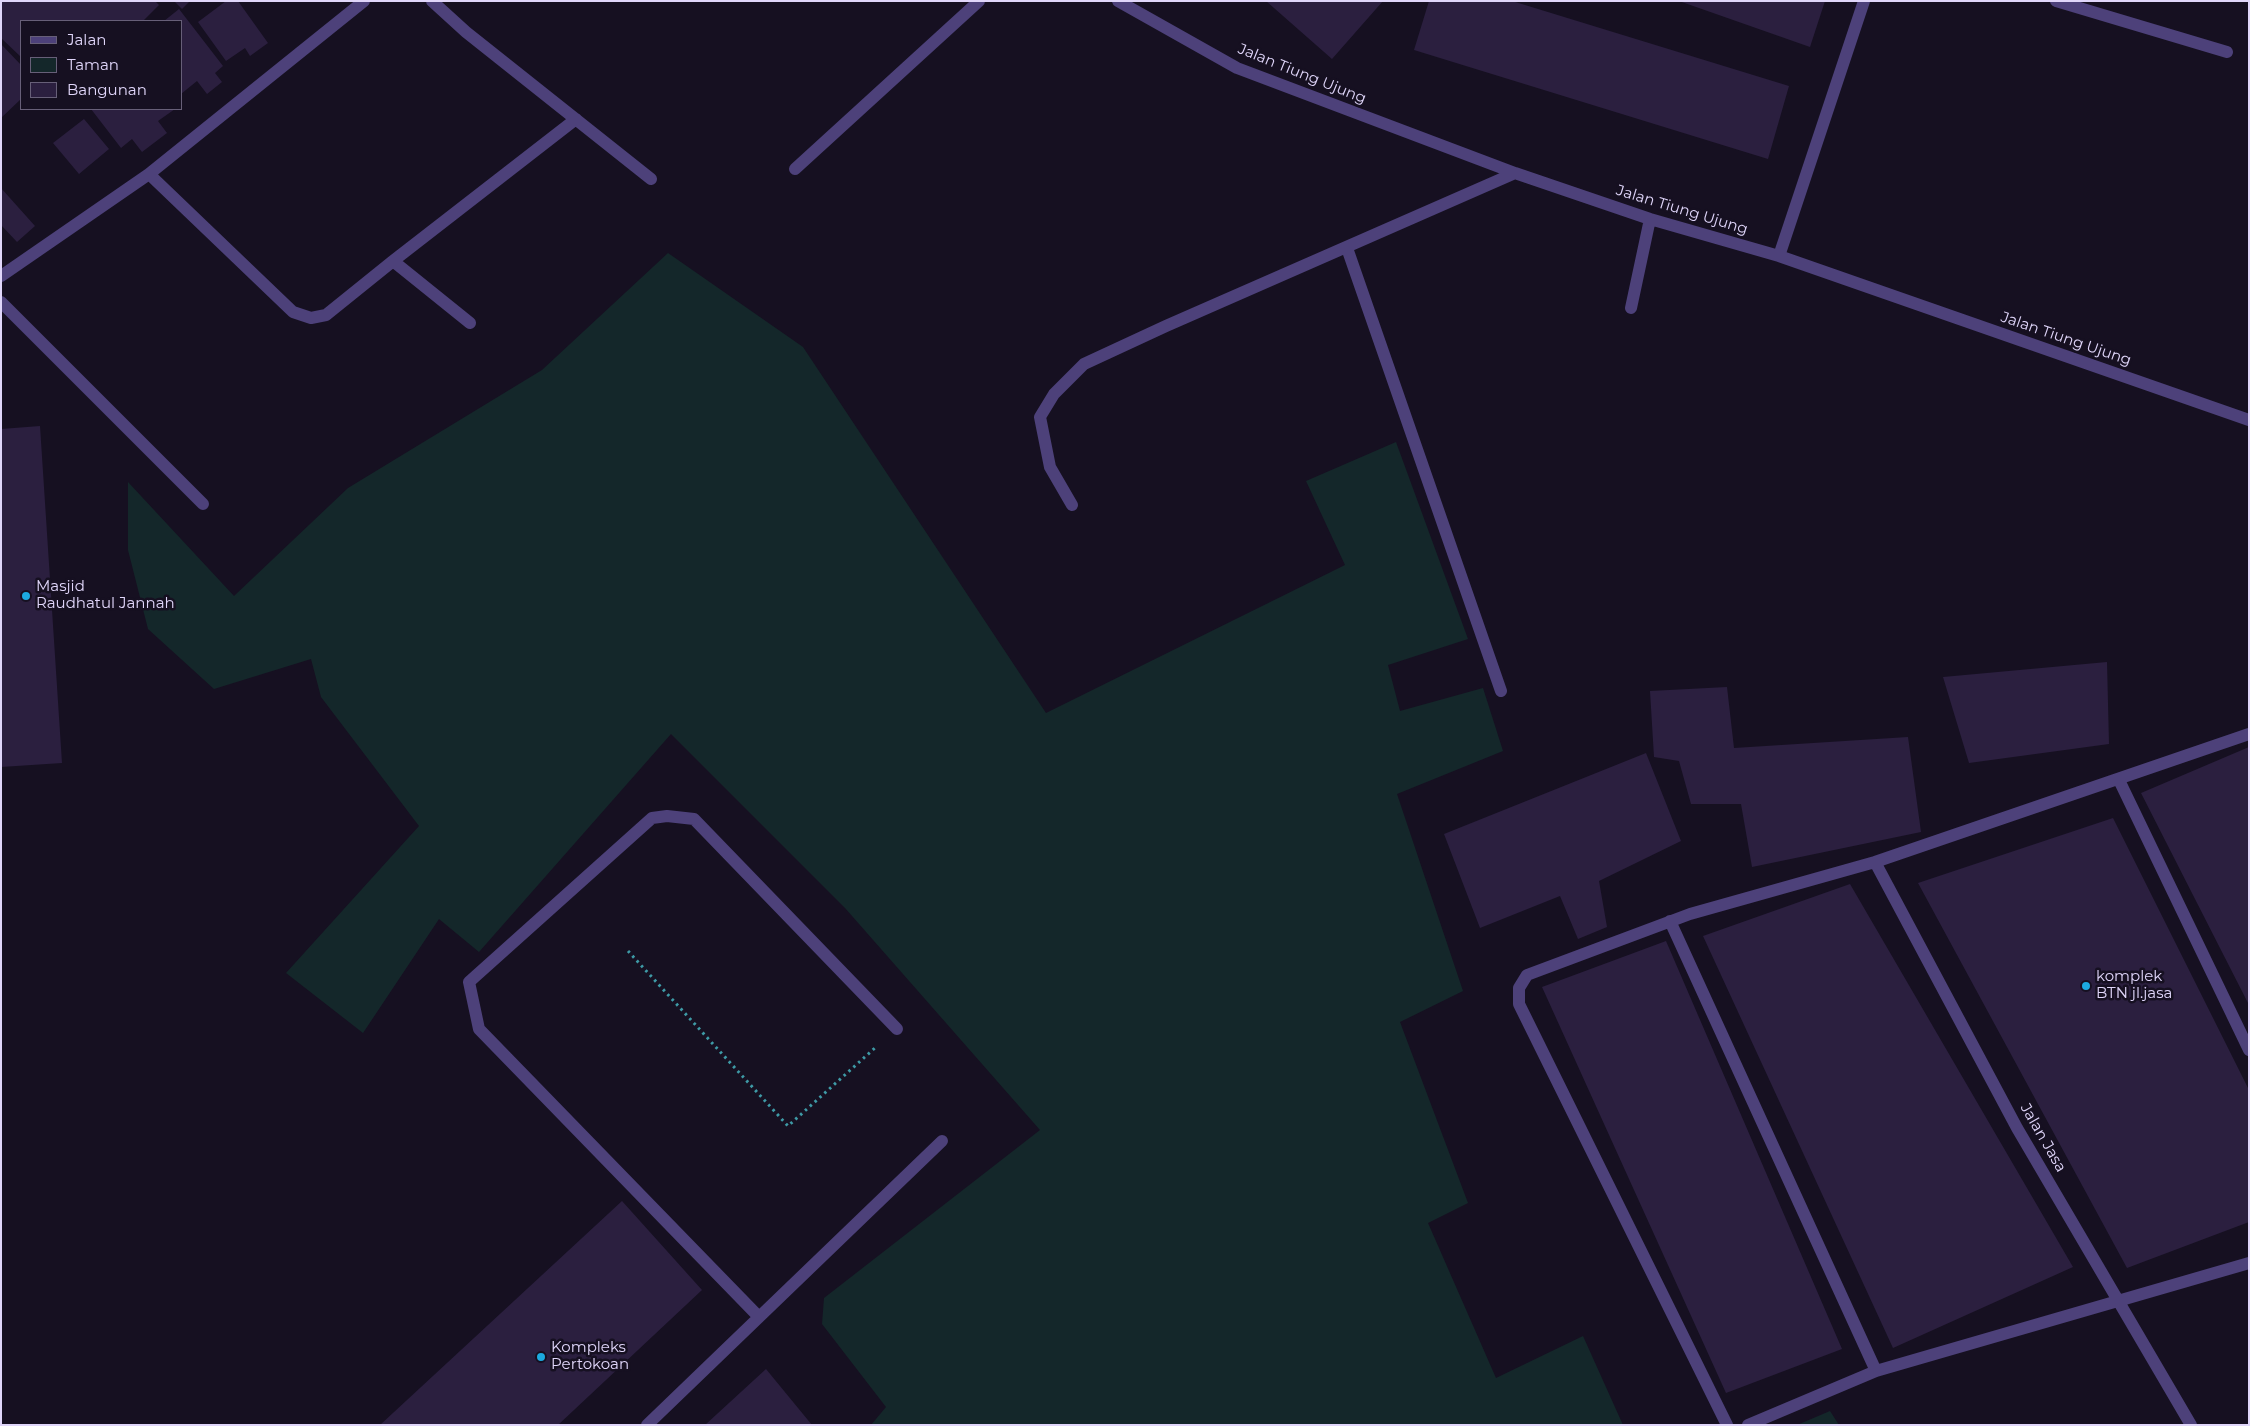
<!DOCTYPE html>
<html>
<head>
<meta charset="utf-8">
<style>
	body { margin:0 }
	#map { position:relative; width:2250px; height:1426px; overflow:hidden; background:#161021; font-family:Montserrat,sans-serif }
	canvas { display:block }
	.frame { position:absolute; inset:0; border:2px solid #e0d6fa; pointer-events:none }
	.legend { position:absolute; left:20px; top:20px; width:162px; height:90px; box-sizing:border-box; background:#161021; border:1px solid #675f78; margin:0; padding:6px 9px; list-style:none; font-size:15px; color:#e0d6fa }
	.legend li { display:flex; align-items:center; gap:10px; height:25px }
	.legend b { width:25px; border:1px solid #675f78 }
</style>
</head>
<body>
<div id="map">
<canvas width="2250" height="1426"></canvas>
<div class="frame"></div>
<ul class="legend">
<li><b style="height:6px;background:#4d417a"></b>Jalan</li>
<li><b style="height:14px;background:#14272a"></b>Taman</li>
<li><b style="height:14px;background:#2b1f3f"></b>Bangunan</li>
</ul>
</div>
<script>
const ctx = document.querySelector('canvas').getContext('2d');
ctx.lineJoin = 'round';
function fillPath(path, color) { ctx.fillStyle = color; ctx.fill(path, 'evenodd'); }
const poly = rows => new Path2D(rows.map(r => 'M' + r).join(''));
function stroke(path, color, width, dash) { ctx.strokeStyle = color; ctx.lineWidth = width; ctx.lineCap = dash ? 'butt' : 'round'; ctx.setLineDash(dash || []); ctx.stroke(path); }
function write(font, color, halo, rows, align = 'center') {
  ctx.font = font + ' Montserrat,sans-serif'; ctx.lineWidth = 5; ctx.setLineDash([]); ctx.textBaseline = 'middle'; ctx.strokeStyle = halo; ctx.fillStyle = color; for (const [text, x, y, turn = 0] of rows) {
    ctx.save(); ctx.translate(x, y); ctx.rotate((+turn || 0) * Math.PI / 180); ctx.textAlign = isNaN(turn) ? turn : align; if (halo) ctx.strokeText(text, 0, 0); ctx.fillText(text, 0, 0); ctx.restore();
  }
}
fillPath(poly([
	[668,253,803,347,1046,713,1345,565,1306,481,1396,442,1468,639,1388,665,1400,711,1483,688,1503,751,1397,794,1463,991,1400,1022,1468,1203,1428,1223,1496,1378,1583,1336,1623,1425,871,1425,886,1407,822,1324,824,1298,1040,1130,845,908,671,734,479,952,439,919,363,1033,286,973,419,826,321,697,311,659,214,689,148,629,128,550,128,482,234,596,348,488,542,370],
	[1830,1411,1839,1425,1797,1425]
]), '#14272a');
fillPath(poly([
	[1,1,155,1,159,5,143,21,21,21,21,57,1,38],
	[174,1,190,1,182,9],
	[226,1,238,1,268,43,250,56,245,48,226,61,198,22],
	[1266,1,1383,1,1332,59],
	[1429,1,1512,1,1789,86,1768,159,1414,50],
	[1679,1,1825,1,1810,47],
	[179,9,223,66,215,73,222,82,207,94,197,81,181,94,181,21,164,21],
	[1,44,21,65,21,99,1,118],
	[91,109,175,109,158,121,167,133,142,152,132,139,121,148],
	[84,119,109,149,79,174,53,143],
	[1,188,35,226,17,242,1,225],
	[40,426,62,763,1,767,1,429],
	[2107,662,2109,744,1969,763,1943,677],
	[1727,687,1734,748,1908,737,1921,832,1752,867,1741,804,1691,804,1679,761,1654,757,1650,691],
	[2249,747,2249,1005,2141,793],
	[1646,753,1681,841,1599,881,1607,927,1578,939,1560,896,1480,928,1444,834],
	[2113,818,2249,1090,2249,1222,2127,1268,1918,883],
	[1850,884,2073,1267,1893,1348,1703,936],
	[1666,941,1842,1349,1726,1393,1542,987],
	[622,1201,702,1290,558,1425,380,1425],
	[766,1369,812,1425,705,1425]
]), '#2b1f3f');
stroke(poly([
	[628,951,788,1126,876,1047]
]), '#3e9aa6', 3, [2.5, 4]);
stroke(poly([
	[432,1,466,32,651,179],
	[1118,1,1237,68,1515,173,1650,219,1779,256,2249,420],
	[2056,1,2227,52],
	[795,169,979,1],
	[149,174,293,312,311,318,326,315,393,261,576,119],
	[1347,248,1501,691],
	[1779,256,1864,1],
	[393,261,470,323],
	[1,276,149,174,364,1],
	[1,302,203,504],
	[1631,308,1650,219],
	[1072,505,1050,467,1040,417,1054,394,1084,364,1166,326,1515,173],
	[2119,780,2249,1050],
	[1875,862,2017,1128,2191,1425],
	[1670,921,1876,1371],
	[759,1317,479,1029,469,982,652,818,667,816,694,819,897,1029],
	[647,1425,942,1141],
	[1727,1425,1519,1004,1519,988,1527,975,1690,914,1875,862,2249,734],
	[1748,1425,1876,1371,2249,1263]
]), '#4d417a', 12);
for (const [x, y, r, color] of [
	[26,596,5,"#1ca9df"],
	[2086,986,5,"#1ca9df"],
	[541,1357,5,"#1ca9df"]
]) { const dot = new Path2D(); dot.arc(x, y, r, 0, 2 * Math.PI); ctx.fillStyle = color; ctx.fill(dot); stroke(dot, '#161021', 2); }
write('15px', '#e0d6fa', '#161021', [
	["Jalan Tiung Ujung",1302,74,22],
	["Jalan Tiung Ujung",1682,210,17],
	["Jalan Tiung Ujung",2066,339,19],
	["Jalan Jasa",2043,1138,60]
]);
write('15px', '#e0d6fa', '#161021', [
	["Masjid",36,587],
	["Raudhatul Jannah",36,604],
	["komplek",2096,977],
	["BTN jl.jasa",2096,994],
	["Kompleks",551,1348],
	["Pertokoan",551,1365]
], 'left');
</script>
</body>
</html>
